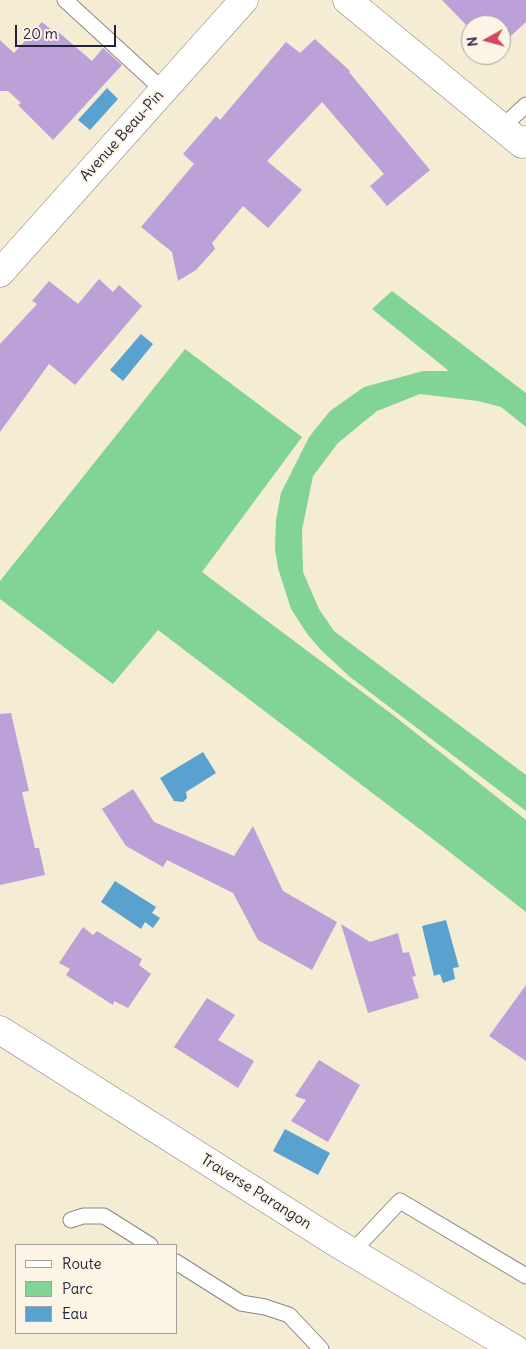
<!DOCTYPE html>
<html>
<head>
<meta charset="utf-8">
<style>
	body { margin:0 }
	#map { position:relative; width:526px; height:1349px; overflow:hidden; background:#f4ecd3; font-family:Delius,sans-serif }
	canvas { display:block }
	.legend { position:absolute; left:15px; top:1244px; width:162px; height:90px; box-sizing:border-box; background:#fcf5e5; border:1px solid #a5a1a1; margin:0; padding:6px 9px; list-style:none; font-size:15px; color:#22223b }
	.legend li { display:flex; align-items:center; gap:10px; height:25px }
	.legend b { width:25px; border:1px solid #a5a1a1 }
	.north { position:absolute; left:461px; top:15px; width:50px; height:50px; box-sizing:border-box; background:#fcf5e5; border:1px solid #a5a1a1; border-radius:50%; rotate:263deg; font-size:14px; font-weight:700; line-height:20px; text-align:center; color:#22223b }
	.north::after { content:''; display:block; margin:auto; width:18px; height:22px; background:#d1495b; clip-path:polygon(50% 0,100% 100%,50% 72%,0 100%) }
	.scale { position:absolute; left:15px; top:25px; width:101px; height:22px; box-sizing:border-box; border:2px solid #22223b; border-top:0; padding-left:6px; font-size:15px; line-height:18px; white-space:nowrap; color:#22223b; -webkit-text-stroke:4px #fcf5e5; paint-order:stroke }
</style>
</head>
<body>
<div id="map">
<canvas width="526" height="1349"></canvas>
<ul class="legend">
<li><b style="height:6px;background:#fff"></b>Route</li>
<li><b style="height:14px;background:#81d496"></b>Parc</li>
<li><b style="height:14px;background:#59a2d0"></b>Eau</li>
</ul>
<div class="north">N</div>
<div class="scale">20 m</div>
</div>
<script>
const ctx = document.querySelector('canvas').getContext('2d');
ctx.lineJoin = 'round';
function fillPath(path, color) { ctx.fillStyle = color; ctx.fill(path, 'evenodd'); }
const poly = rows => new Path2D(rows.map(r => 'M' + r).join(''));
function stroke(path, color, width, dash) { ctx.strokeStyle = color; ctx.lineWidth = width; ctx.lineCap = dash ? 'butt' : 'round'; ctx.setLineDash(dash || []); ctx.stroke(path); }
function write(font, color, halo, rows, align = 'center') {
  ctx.font = font + ' Delius,sans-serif'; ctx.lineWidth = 4; ctx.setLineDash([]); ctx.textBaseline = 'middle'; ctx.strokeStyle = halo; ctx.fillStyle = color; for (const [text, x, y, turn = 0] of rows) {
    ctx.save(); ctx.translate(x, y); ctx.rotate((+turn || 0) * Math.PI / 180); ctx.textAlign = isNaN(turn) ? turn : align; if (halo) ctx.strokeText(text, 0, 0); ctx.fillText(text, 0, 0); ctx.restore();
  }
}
fillPath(poly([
	[392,291,526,393,526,427,501,407,478,401,420,394,377,411,338,443,313,476,302,530,303,572,319,609,334,631,526,775,526,811,350,677,321,650,308,635,291,609,278,568,275,549,276,520,281,493,309,437,330,411,364,387,423,371,449,371,372,309],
	[185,349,302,437,202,572,393,715,526,820,526,912,442,846,158,630,113,684,0,599,0,581]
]), '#81d496');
fillPath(poly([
	[107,88,118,99,90,130,78,120],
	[141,334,153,344,123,381,110,370],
	[203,752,216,773,186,792,187,798,183,802,174,801,160,778],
	[115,881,156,907,152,913,160,918,153,928,145,922,141,929,101,902],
	[446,920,459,967,453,968,455,979,443,983,440,974,434,976,422,926],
	[285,1129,330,1153,318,1175,273,1151]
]), '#59a2d0');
fillPath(poly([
	[442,0,526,0,526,22,501,45,501,25,471,25,471,30],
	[42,22,54,32,56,30,92,61,103,48,122,65,53,140,18,105,21,103,8,91,0,91,0,40,14,53],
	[315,39,350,71,349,72,430,170,387,206,370,186,384,174,322,102,267,161,302,190,268,228,243,206,212,243,215,249,196,270,178,281,172,252,141,227,194,164,183,154,216,116,220,120,286,42,300,53],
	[99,279,113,292,119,285,142,306,75,385,49,364,0,432,0,344,37,304,32,301,49,281,78,304],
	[11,713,29,791,22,792,35,848,39,848,45,875,0,885,0,714],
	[133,789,154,822,234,856,253,826,283,891,337,922,312,970,258,940,233,893,167,860,163,867,126,846,102,809],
	[341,924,370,942,398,933,403,953,409,952,416,976,412,977,419,998,368,1013],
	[83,927,93,935,97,931,142,959,139,965,151,974,128,1008,114,1001,113,1005,66,975,70,969,59,963],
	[526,985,526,1061,489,1036],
	[207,998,235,1015,218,1040,254,1061,238,1088,174,1047],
	[319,1060,360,1085,328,1142,291,1121,306,1100,295,1096]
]), '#bca1d8');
const lane = poly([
	[65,0,163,90],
	[502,127,526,105],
	[71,1220,83,1216,104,1216,150,1245],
	[352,1252,400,1201,526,1276],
	[176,1262,241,1303,265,1307,289,1315,321,1349]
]);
const street = poly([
	[347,0,522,144,526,140],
	[0,273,244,0],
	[0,1030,335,1242,515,1349]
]);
stroke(lane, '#8b8787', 17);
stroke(street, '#8b8787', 29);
stroke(lane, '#fff', 15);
stroke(street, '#fff', 28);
write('15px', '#22223b', '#fcf5e5', [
	["Avenue Beau-Pin",122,136,-48],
	["Traverse Parangon",256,1192,32]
]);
</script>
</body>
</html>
